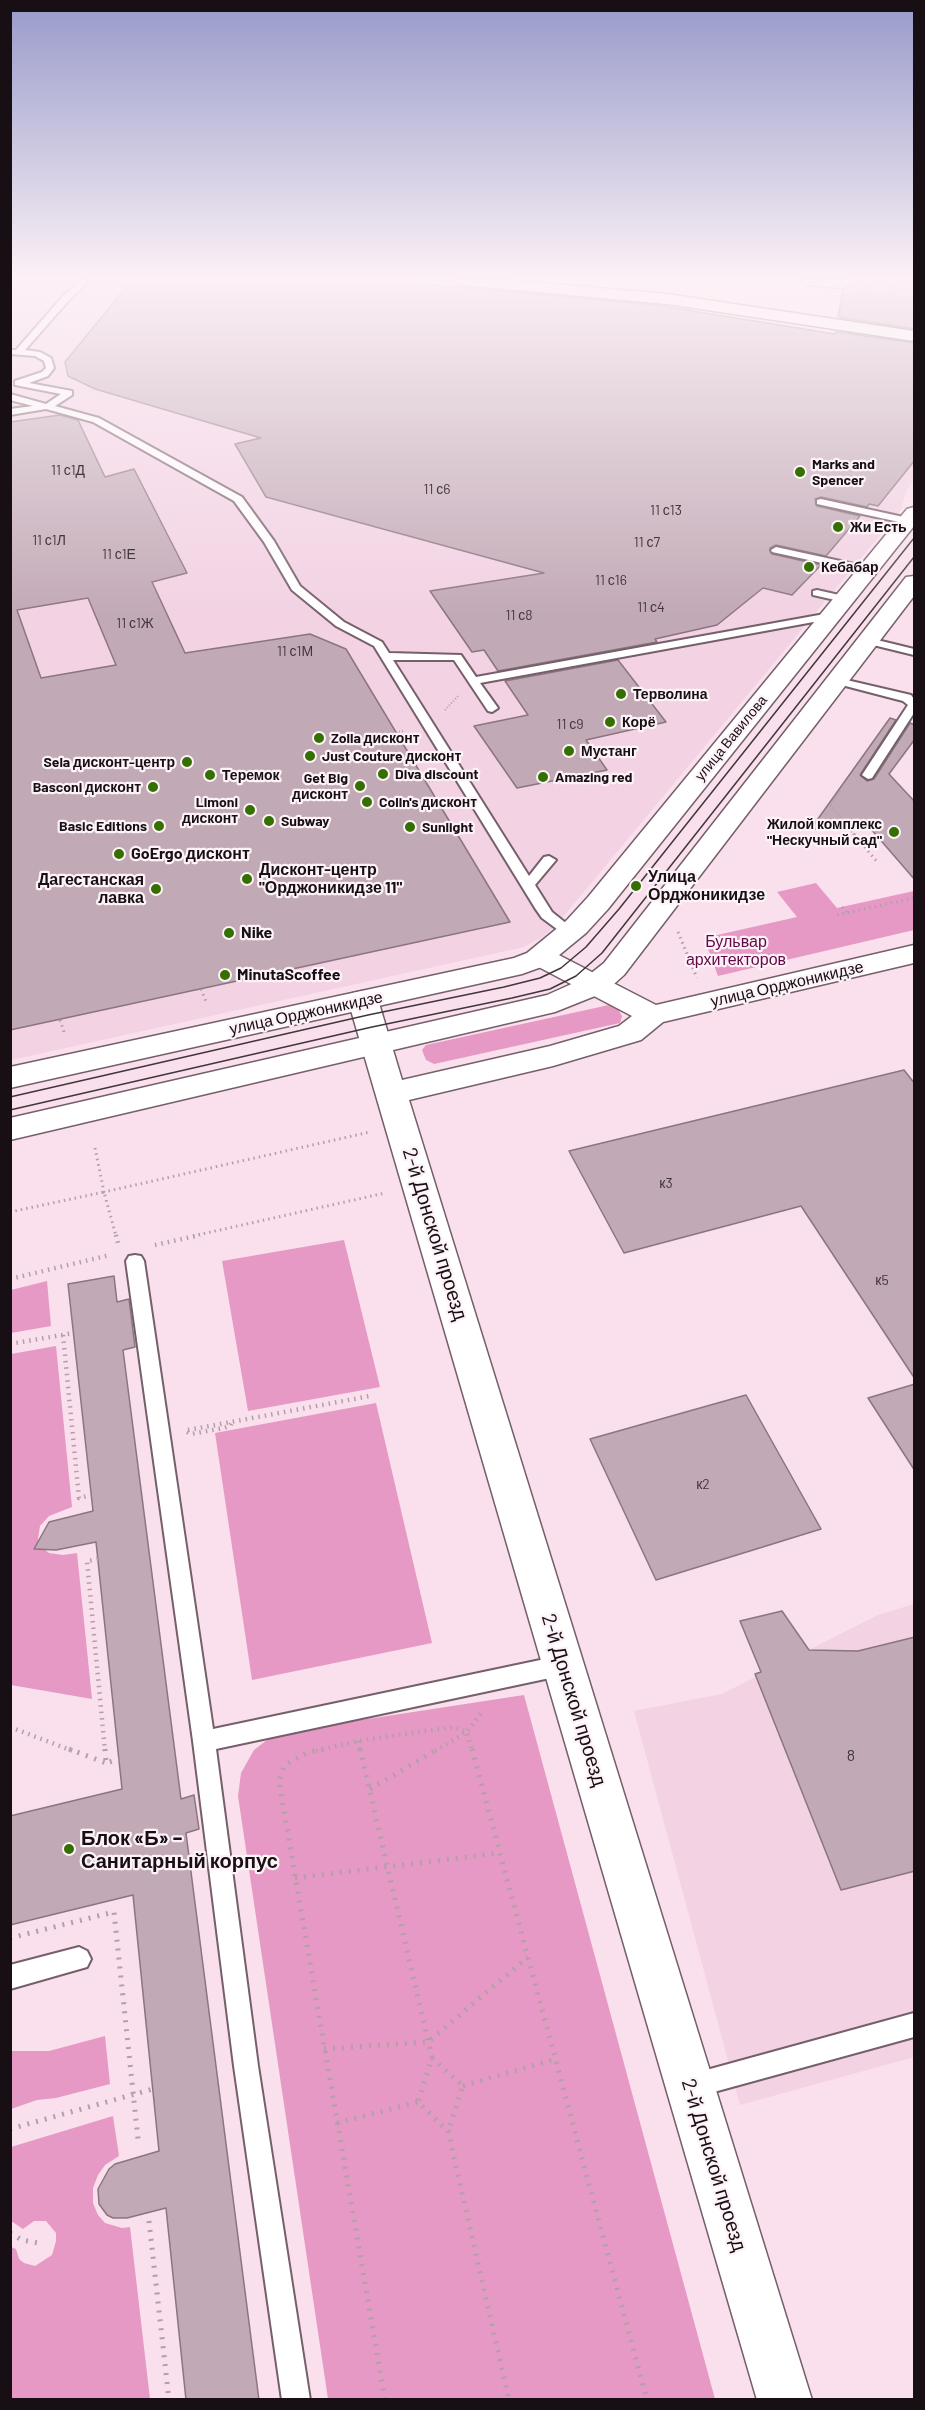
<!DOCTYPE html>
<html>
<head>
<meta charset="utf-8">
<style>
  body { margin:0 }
  #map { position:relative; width:925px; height:2410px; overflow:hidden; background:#f9e0ec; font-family:Barlow,sans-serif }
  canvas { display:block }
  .frame { position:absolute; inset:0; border:12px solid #170f13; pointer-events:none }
</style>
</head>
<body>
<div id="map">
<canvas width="925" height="2410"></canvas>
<div class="frame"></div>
</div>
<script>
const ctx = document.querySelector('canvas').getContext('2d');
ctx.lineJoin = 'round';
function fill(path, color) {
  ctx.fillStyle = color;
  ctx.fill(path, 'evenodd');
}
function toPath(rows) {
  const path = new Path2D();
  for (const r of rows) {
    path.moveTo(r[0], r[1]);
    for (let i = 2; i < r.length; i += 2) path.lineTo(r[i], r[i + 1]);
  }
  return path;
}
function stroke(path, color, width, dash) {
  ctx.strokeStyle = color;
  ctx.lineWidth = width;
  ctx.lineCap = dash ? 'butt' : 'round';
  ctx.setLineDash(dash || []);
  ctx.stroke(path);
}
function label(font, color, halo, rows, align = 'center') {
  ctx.font = font + ' Barlow,sans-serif';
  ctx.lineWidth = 4.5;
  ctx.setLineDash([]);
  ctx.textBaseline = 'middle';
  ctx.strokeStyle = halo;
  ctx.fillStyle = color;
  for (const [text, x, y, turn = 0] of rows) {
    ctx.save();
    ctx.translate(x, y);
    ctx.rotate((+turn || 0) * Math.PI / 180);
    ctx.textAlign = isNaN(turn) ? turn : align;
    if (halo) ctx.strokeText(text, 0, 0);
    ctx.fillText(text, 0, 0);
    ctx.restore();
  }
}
fill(toPath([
  [10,280,378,280,623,300,914,347,914,480,906,491,901,510,558,923,544,936,524,947,11,1060],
  [914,1604,914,2057,740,2105,634,1711,722,1694,878,1615]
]), '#f2d2e3');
fill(toPath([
  [816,883,837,908,914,891,914,930,718,976,704,938,797,917,777,892],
  [609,1005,618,1009,622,1016,620,1023,434,1064,426,1060,422,1050,426,1045],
  [344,1240,380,1387,248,1411,222,1261],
  [47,1281,51,1326,11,1333,11,1290],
  [56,1346,72,1507,49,1516,40,1526,38,1539,43,1548,49,1553,63,1555,77,1553,92,1699,11,1685,11,1354],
  [376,1403,432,1643,252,1680,215,1433],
  [524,1695,715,2399,328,2399,238,1796,241,1773,254,1750,276,1733],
  [105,2036,110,2084,56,2098,37,2100,11,2109,11,2051,49,2051],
  [113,2116,119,2156,105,2165,98,2175,93,2188,93,2203,98,2215,105,2223,122,2228,130,2227,150,2399,11,2399,11,2247,16,2249,19,2259,24,2263,35,2266,52,2255,56,2241,56,2233,46,2221,34,2221,23,2229,11,2221,11,2147]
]), '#e699c4');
const building = toPath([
  [132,280,378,280,656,305,835,334,836,332,915,343,915,460,878,506,869,504,867,507,821,497,815,499,817,506,860,516,826,556,776,545,770,548,772,554,821,565,792,595,763,588,717,625,655,639,657,642,498,671,484,650,472,652,430,591,544,573,266,497,235,444,261,438,95,389,68,376,65,362,132,280],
  [852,280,915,280,915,329,838,317,843,290,853,285,852,280],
  [60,415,78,420,105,477,134,469,187,573,152,582,185,653,310,634,346,649,510,922,10,1030,10,422,60,415],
  [88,598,116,665,41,678,17,610,88,598],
  [618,660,666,722,586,740,607,770,517,788,474,726,528,715,505,681,618,660],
  [890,718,896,720,860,775,867,781,874,779,910,723,915,725,915,739,889,774,915,802,915,880,864,821,810,830,890,718],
  [904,1070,915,1084,915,1379,801,1206,624,1253,569,1151,904,1070],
  [114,1276,117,1302,129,1299,135,1347,123,1350,181,1799,194,1795,199,1829,186,1833,259,2400,186,2400,166,2208,127,2218,113,2218,107,2215,99,2204,98,2189,109,2169,115,2164,159,2151,133,1895,10,1925,10,1816,122,1789,96,1542,56,1550,34,1549,49,1522,93,1511,68,1284,114,1276],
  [915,1384,915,1471,868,1398,915,1384],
  [746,1395,821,1529,656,1580,590,1439,746,1395],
  [782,1611,809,1650,858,1651,915,1637,915,1871,841,1890,755,1674,761,1672,740,1621,782,1611]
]);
fill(building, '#c1a9b5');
stroke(building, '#8b7580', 1.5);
stroke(toPath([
  [844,283,914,288]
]), '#d7c1cb', 18, [18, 9]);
const lane = toPath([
  [82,280,90,280,70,299,25,350,40,352,51,358,54,368,48,376,29,383,72,391,72,395,55,406,99,418,242,497,274,541,300,586,344,622,382,642,389,653,461,655,476,677,830,613,836,616,830,619,480,683,498,708,492,712,488,711,454,660,393,660,529,876,544,857,549,856,556,860,535,885,552,912,577,932,575,935,565,935,542,918,535,908,374,646,336,626,292,590,264,542,234,501,93,422,46,409,10,415,10,409,33,406,10,400,10,394,46,404,61,394,15,385,15,381,42,372,46,368,44,361,35,356,10,354,10,350,16,350,64,295,82,280],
  [821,499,908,518,913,521,908,524,817,504,817,500,821,499],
  [776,547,868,567,873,570,868,573,772,552,771,550,776,547],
  [817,590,848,597,849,599,844,602,813,595,813,591,817,590],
  [869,638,914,649,914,655,865,643,865,639,869,638],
  [838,678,911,695,914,699,914,713,872,778,868,779,862,775,908,705,903,701,834,683,832,681,838,678],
  [135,1255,141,1256,144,1261,213,1729,564,1655,571,1658,574,1665,571,1672,564,1675,216,1749,258,2066,310,2400,282,2400,234,2066,193,1741,126,1261,129,1256,135,1255],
  [79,1947,87,1951,91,1959,87,1967,10,1989,10,1965,79,1947],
  [914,2013,914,2037,692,2098,683,2095,680,2086,683,2077,692,2074,914,2013]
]);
const street = toPath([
  [914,945,914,963,663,1022,641,1040,553,1066,409,1100,812,2400,757,2400,348,1000,353,993,363,991,373,993,378,1000,402,1080,550,1046,619,1026,632,1016,531,963,527,957,531,951,541,948,551,951,656,1005,914,945]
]);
const secondary = toPath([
  [453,280,508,280,667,294,914,331,914,341,667,304,461,285,453,280],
  [914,507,914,526,608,909,586,933,547,965,522,974,10,1088,10,1067,514,958,527,953,566,921,588,897,907,509,914,507],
  [914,576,914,596,624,975,605,992,555,1012,10,1140,10,1118,547,995,585,978,604,963,906,577,914,576]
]);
const primary = toPath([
  [798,280,849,280,852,283,844,288,806,285,798,280]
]);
stroke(lane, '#755f6a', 4);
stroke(street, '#755f6a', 3);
stroke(secondary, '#755f6a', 3);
stroke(primary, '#755f6a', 3);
stroke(toPath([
  [912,434,914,431],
  [445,710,458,696],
  [396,732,405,731],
  [426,782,436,780],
  [840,791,830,805,855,836]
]), '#b39fa9', 2, [1, 2]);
stroke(toPath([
  [854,834,878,863],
  [842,907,847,913],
  [837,915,914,898],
  [678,932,697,978],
  [201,989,207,1004],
  [60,1020,65,1035],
  [95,1148,104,1192,370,1132],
  [10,1212,104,1192,116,1236],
  [193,1236,385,1193]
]), '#b39fa9', 3, [1.5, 4]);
stroke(toPath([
  [116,1235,118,1243],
  [155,1245,200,1235],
  [10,1279,110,1255],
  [63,1335,79,1498,91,1495],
  [10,1344,74,1333],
  [188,1430,370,1396],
  [187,1432,191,1434,224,1428,230,1426,232,1422],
  [98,1559,87,1561,105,1751],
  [10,1727,73,1751],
  [358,1741,360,1751],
  [316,1751,358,1741,453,1727,467,1732,472,1751],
  [435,1751,467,1732,481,1713]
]), '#b39fa9', 4.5, [1.5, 5]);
stroke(toPath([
  [69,1749,106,1763],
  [105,1749,106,1763,119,1759],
  [323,1749,306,1753,284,1766,279,1782,385,2400],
  [360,1749,432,2058,418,2102,448,2131,509,2400],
  [472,1749,647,2400],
  [370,1789,438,1749],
  [295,1878,500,1853],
  [10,1938,114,1912,138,2139],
  [324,2049,428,2042,528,1957],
  [432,2058,463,2086,448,2131],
  [463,2086,556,2059],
  [337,2123,418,2102],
  [10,2129,153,2089],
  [149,2221,169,2400],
  [10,2233,22,2240,38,2243]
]), '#b39fa9', 5, [2, 7]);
fill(lane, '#fff');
fill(street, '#fff');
fill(secondary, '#fff');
fill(primary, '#fff');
stroke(toPath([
  [10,1097,368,1015,504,987,540,978,561,968,586,947,619,909,914,538],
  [10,1110,372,1027,512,998,550,989,576,976,602,953,914,557]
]), '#41363b', 1.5);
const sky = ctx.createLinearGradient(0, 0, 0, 617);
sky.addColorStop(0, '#979aca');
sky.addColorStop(0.45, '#fcf1f6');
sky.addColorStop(1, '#fcf1f600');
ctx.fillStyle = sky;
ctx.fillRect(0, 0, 925, 617);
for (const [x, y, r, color] of [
  [800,472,6,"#346f00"],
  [838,527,6,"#346f00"],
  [809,567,6,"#346f00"],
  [621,694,6,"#346f00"],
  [610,722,6,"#346f00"],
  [319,738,6,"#346f00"],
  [569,751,6,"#346f00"],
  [310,756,6,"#346f00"],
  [187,762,6,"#346f00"],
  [383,774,6,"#346f00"],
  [210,775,6,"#346f00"],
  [543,777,6,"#346f00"],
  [360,786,6,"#346f00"],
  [153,787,6,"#346f00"],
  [367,802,6,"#346f00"],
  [250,810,6,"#346f00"],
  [269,821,6,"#346f00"],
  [159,826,6,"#346f00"],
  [410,827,6,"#346f00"],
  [894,832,6,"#346f00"],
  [119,854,6,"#346f00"],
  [247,879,6,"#346f00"],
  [636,886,6,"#346f00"],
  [156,889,6,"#346f00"],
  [229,933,6,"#346f00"],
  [225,975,6,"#346f00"],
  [69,1849,6,"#346f00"]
]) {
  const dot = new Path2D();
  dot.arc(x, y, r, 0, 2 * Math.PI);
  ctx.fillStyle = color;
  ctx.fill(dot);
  stroke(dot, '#fcf2f7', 2);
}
label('bold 14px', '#170f13', '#fcf2f7', [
  ["Marks and",812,464],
  ["Spencer",812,480],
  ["Жи Есть",850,527],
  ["Кебабар",821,567],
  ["Терволина",633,694],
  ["Корё",622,722],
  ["Zolla дисконт",331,738],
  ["Мустанг",581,751],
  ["Just Couture дисконт",322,756],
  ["Sela дисконт-центр",175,762,"right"],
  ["Diva discount",395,774],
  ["Теремок",222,775],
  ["Amazing red",555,777],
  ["Get Big",348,778,"right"],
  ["дисконт",348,794,"right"],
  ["Basconi дисконт",141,787,"right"],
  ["Limoni",238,802,"right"],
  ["дисконт",238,818,"right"],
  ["Colin's дисконт",379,802],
  ["Subway",281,821],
  ["Жилой комплекс",882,824,"right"],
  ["\"Нескучный сад\"",882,840,"right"],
  ["Basic Editions",147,826,"right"],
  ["Sunlight",422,827]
], 'left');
label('14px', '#42363c', null, [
  ["11 с1Д",68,470],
  ["11 с6",437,489],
  ["11 с13",666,510],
  ["11 с1Л",49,540],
  ["11 с7",647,542],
  ["11 с1Е",119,554],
  ["11 с16",611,580],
  ["11 с4",651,607],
  ["11 с8",519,615],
  ["11 с1Ж",135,623],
  ["11 с1М",295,651],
  ["11 с9",570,724],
  ["к3",666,1183],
  ["к5",882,1280],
  ["к2",703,1484]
]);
label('14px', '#170f13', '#fcf2f7', [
  ["улица Вавилова",731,738,-51]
]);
label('bold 16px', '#170f13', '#fcf2f7', [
  ["GoErgo дисконт",131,854],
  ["Дисконт-центр",259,870],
  ["\"Орджоникидзе 11\"",259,888],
  ["Улица",648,877],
  ["Орджоникидзе",648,895],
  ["Дагестанская",144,880,"right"],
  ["лавка",144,898,"right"],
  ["Nike",241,933],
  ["MinutaScoffee",237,975]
], 'left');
label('16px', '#650747', '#fcf2f7', [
  ["Бульвар",736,942],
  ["архитекторов",736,960]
]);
label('16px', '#170f13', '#fcf2f7', [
  ["улица Орджоникидзе",787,984,-13],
  ["улица Орджоникидзе",306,1013,-12]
]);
label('16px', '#42363c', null, [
  ["8",851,1756]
]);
label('20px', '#170f13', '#fcf2f7', [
  ["2-й Донской проезд",435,1234,73],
  ["2-й Донской проезд",574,1700,73],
  ["2-й Донской проезд",714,2165,73]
]);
label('bold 20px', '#170f13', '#fcf2f7', [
  ["Блок «Б» –",81,1838],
  ["Санитарный корпус",81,1861]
], 'left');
</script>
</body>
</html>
